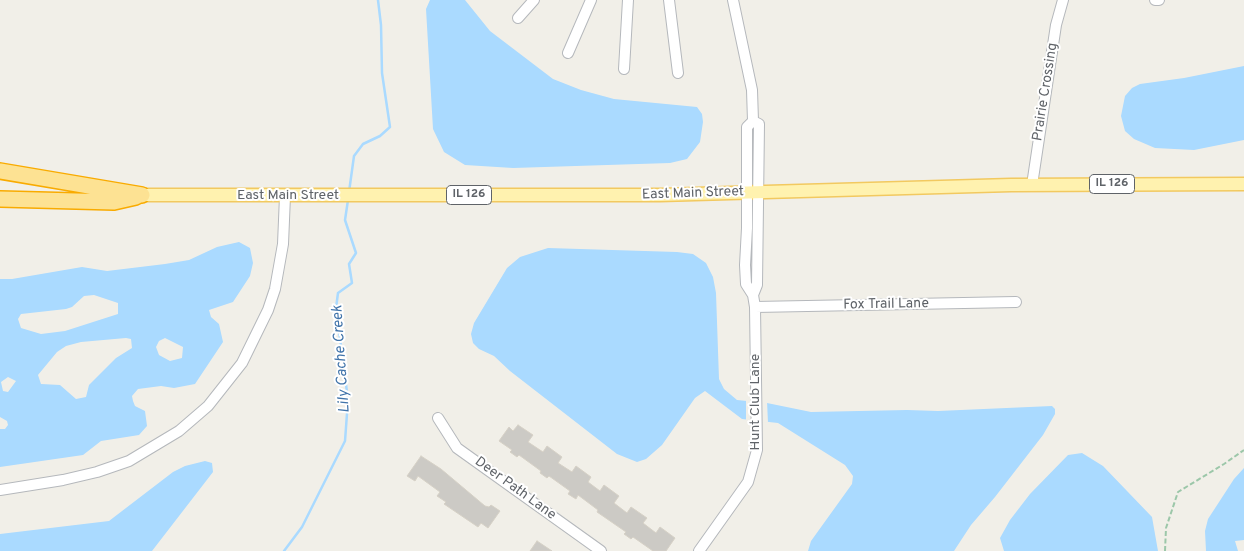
<!DOCTYPE html>
<html>
<head>
<meta charset="utf-8">
<style>
  body { margin:0 }
  canvas { display:block; background:#f1efe8 }
</style>
</head>
<body>
<canvas width="1244" height="551"></canvas>
<script>
const ctx = document.querySelector('canvas').getContext('2d');
ctx.lineJoin = 'round';
function fill(path, color) {
  ctx.fillStyle = color;
  ctx.fill(path, 'evenodd');
}
function toPath(rows) {
  const path = new Path2D();
  for (const r of rows) {
    path.moveTo(r[0], r[1]);
    for (let i = 2; i < r.length; i += 2) path.lineTo(r[i], r[i + 1]);
  }
  return path;
}
function stroke(path, color, width, dash) {
  ctx.strokeStyle = color;
  ctx.lineWidth = width;
  ctx.lineCap = dash ? 'butt' : 'round';
  ctx.setLineDash(dash || []);
  ctx.stroke(path);
}
function label(font, color, halo, rows, align = 'center') {
  ctx.font = font + ' Overpass,sans-serif';
  ctx.lineWidth = 4;
  ctx.setLineDash([]);
  ctx.textBaseline = 'middle';
  ctx.strokeStyle = halo;
  ctx.fillStyle = color;
  for (const [text, x, y, turn = 0] of rows) {
    ctx.save();
    ctx.translate(x, y);
    ctx.rotate((+turn || 0) * Math.PI / 180);
    ctx.textAlign = isNaN(turn) ? turn : align;
    if (halo) ctx.strokeText(text, 0, 0);
    ctx.fillText(text, 0, 0);
    ctx.restore();
  }
}
fill(toPath([
  [430,0,465,0,490,31,553,79,581,90,614,99,697,107,702,114,703,122,700,142,687,159,670,163,513,168,465,165,444,152,433,129,426,9],
  [1244,66,1244,140,1194,150,1155,148,1134,139,1125,131,1121,116,1125,96,1132,88,1140,84,1184,78],
  [239,242,250,248,253,263,250,276,233,302,209,310,211,317,219,324,223,342,195,384,174,388,161,386,138,389,132,396,133,401,135,406,145,411,147,426,139,435,101,441,83,455,0,467,0,429,5,429,8,425,7,421,0,417,0,279,12,279,82,267,107,271,165,264,189,260,217,247],
  [94,295,118,303,118,314,65,331,41,334,21,328,18,319,21,314,66,309,72,307,84,296],
  [126,338,131,339,132,348,116,358,89,385,86,397,76,399,60,385,41,384,38,375,57,352,66,346,81,342],
  [165,338,183,347,182,358,170,361,159,355,156,347,159,341],
  [8,377,16,381,8,392,3,391,1,382],
  [548,248,677,252,693,254,706,263,713,277,716,293,719,379,724,389,737,400,767,403,811,412,907,410,938,411,1052,406,1055,409,1055,414,1043,435,995,497,971,525,954,551,808,551,811,541,852,484,853,476,845,465,778,423,742,419,705,391,695,398,662,445,646,459,637,462,617,454,510,371,494,356,479,349,473,343,471,334,474,323,507,268,520,257],
  [1082,453,1103,466,1152,517,1158,551,1004,551,1000,538,1010,520,1030,494,1068,455],
  [205,461,212,463,213,472,152,551,0,551,0,534,109,521,173,472,185,466],
  [1244,468,1244,540,1235,541,1238,551,1206,551,1205,531,1208,519,1234,479]
]), '#aadaff');
fill(toPath([
  [746,399,767,401,768,423,746,422]
]), '#f1efe8');
stroke(toPath([
  [349,192,354,156,363,144,380,136,390,127,382,73,381,25,378,0],
  [284,551,302,527,345,441,348,400,336,308,338,293,352,283,349,264,356,253,345,220,348,200]
]), '#aadaff', 2.5);
const building = toPath([
  [518,425,533,435,528,442,543,452,547,446,562,457,558,463,572,472,576,466,591,477,588,482,600,491,604,485,619,496,614,503,627,513,631,507,647,518,643,523,656,533,660,527,675,538,666,551,653,551,633,537,631,539,624,534,626,532,597,512,598,510,578,495,576,499,568,494,570,491,549,476,547,478,540,473,541,471,519,455,517,457,510,452,512,450,499,441,509,427,513,431,518,425],
  [421,456,441,469,485,506,489,507,491,505,500,511,488,528,481,523,478,527,444,504,446,502,437,496,440,492,418,476,415,481,407,476,421,456],
  [537,541,552,551,530,551,537,541]
]);
fill(building, '#cccac5');
stroke(building, '#d6d1c6', 1);
const minor = toPath([
  [669,0,678,73],
  [1155,0,1159,0],
  [518,18,534,0],
  [568,53,591,0],
  [624,69,628,0],
  [753,121,759,124,757,285,753,295],
  [1032,185,1056,25,1063,0],
  [755,307,1016,302],
  [438,418,457,448,601,551],
  [0,490,63,480,97,472,129,461,179,431,208,406,242,363,268,310,275,289,283,244,285,196],
  [699,551,748,482,757,450,755,307,753,295,746,284,745,265,747,228,747,127,753,121,752,90,733,0]
]);
const major = toPath([
  [142,195,660,195,1011,185,1244,184]
]);
const highway = toPath([
  [0,171,142,195],
  [0,199,114,202,136,197]
]);
stroke(minor, '#b5b8bc', 12);
stroke(major, '#f2c960', 15);
stroke(highway, '#f9ab00', 18);
stroke(toPath([
  [1165,551,1166,528,1178,492,1224,464,1244,450]
]), '#9cc7a9', 2, [5, 2.5]);
stroke(minor, '#fff', 10);
stroke(major, '#fff2af', 12);
stroke(highway, '#fde293', 15);
for (const [x, y, w] of [
  [1112,184,45],
  [469,195,45]
]) {
  const box = new Path2D();
  box.roundRect(x - w / 2, y - 9.5, w, 19, 4);
  ctx.fillStyle = '#fff';
  ctx.fill(box);
  stroke(box, '#5f6368', 1);
}
label('bold 12px', '#5f6368', null, [
  ["IL 126",1112,184],
  ["IL 126",469,195]
]);
label('14px', '#5f6368', '#fff', [
  ["Prairie Crossing",1046,92,-81],
  ["East Main Street",693,194,-2],
  ["East Main Street",288,196],
  ["Fox Trail Lane",886,305,-1],
  ["Hunt Club Lane",756,402,-90],
  ["Deer Path Lane",515,489,36]
]);
label('italic 15px', '#4174aa', '#fff', [
  ["Lily Cache Creek",342,359,-94]
]);
</script>
</body>
</html>
